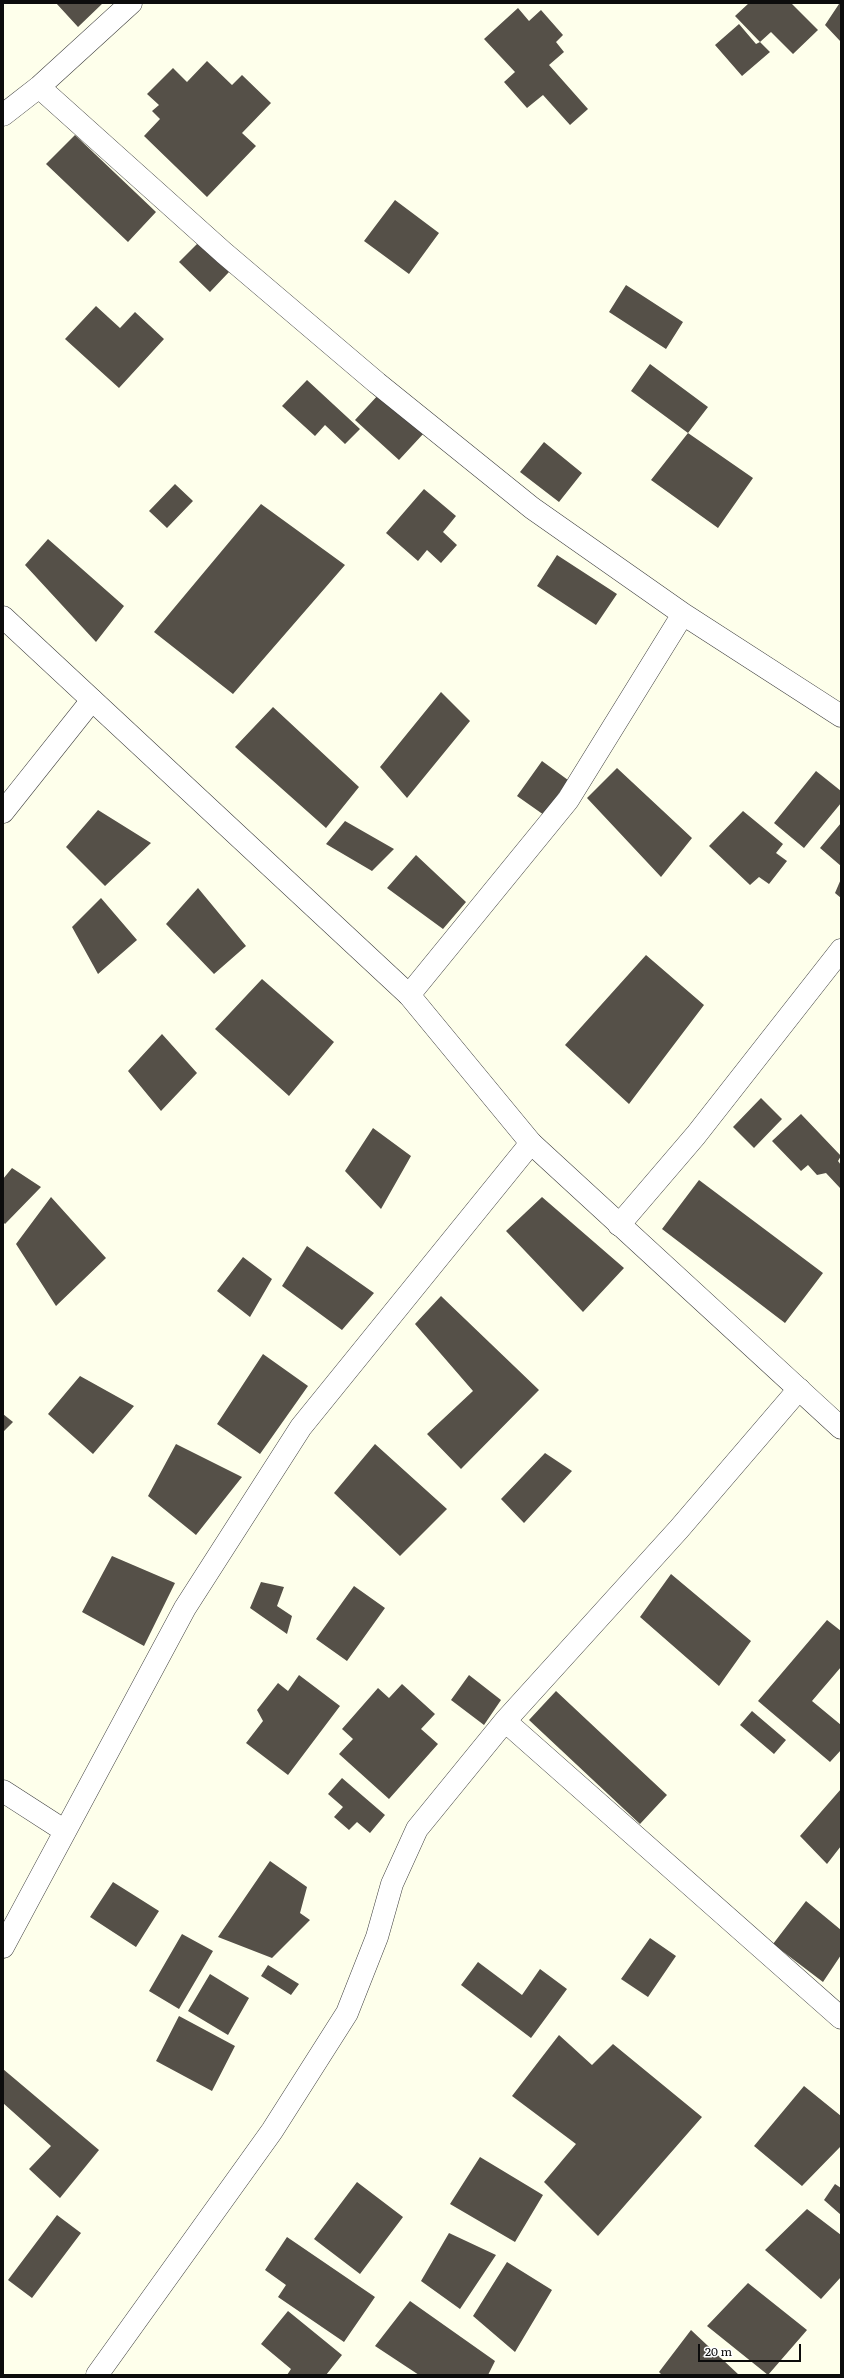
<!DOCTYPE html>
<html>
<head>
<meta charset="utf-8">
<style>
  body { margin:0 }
  #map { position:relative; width:844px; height:2378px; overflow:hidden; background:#feffeb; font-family:Literata,serif }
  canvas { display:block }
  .frame { position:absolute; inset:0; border:4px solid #0c0c0c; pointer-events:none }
  .scale { position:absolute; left:698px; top:2344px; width:103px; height:18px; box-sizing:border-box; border:2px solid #0c0c0c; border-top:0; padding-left:5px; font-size:12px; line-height:14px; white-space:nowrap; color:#0c0c0c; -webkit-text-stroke:3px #fff; paint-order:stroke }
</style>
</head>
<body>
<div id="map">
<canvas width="844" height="2378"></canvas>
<div class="frame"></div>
<div class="scale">20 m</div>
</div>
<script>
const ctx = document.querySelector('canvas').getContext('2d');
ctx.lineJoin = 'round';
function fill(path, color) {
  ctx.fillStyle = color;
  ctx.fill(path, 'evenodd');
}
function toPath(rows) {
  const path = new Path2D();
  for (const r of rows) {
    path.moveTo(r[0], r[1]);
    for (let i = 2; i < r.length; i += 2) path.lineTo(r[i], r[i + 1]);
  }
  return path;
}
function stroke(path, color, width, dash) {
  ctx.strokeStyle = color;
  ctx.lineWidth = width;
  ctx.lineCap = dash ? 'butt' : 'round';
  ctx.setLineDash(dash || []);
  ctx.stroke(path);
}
fill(toPath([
  [56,3,103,3,78,27],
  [749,3,791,3,818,30,793,54,771,32,760,42,735,16],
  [838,3,841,3,841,42,825,25,839,4],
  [518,8,529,21,541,10,563,35,556,42,564,52,549,65,588,109,570,125,543,95,527,108,504,82,515,72,484,39],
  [739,24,756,44,760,42,770,52,742,76,715,45],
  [207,61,232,85,242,75,271,103,242,133,256,146,207,197,144,136,160,119,152,111,159,105,147,94,173,68,187,82],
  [75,135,156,212,128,242,46,164],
  [395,200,439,233,409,274,364,241],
  [198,243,229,272,210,292,179,262],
  [626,285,683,322,666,349,609,312],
  [96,306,120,328,135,312,164,339,119,388,65,339],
  [650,364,708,407,688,433,631,391],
  [307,380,360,429,345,444,325,425,315,436,282,406],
  [380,393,424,433,399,460,355,420],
  [688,433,753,478,718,528,651,480],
  [544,442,582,473,559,502,520,472],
  [175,484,193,501,167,528,149,511],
  [424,489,456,516,443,532,457,545,441,563,427,550,418,561,386,533],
  [261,504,345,565,233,694,154,632],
  [48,539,124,606,96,642,25,565],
  [557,555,617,594,596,625,537,586],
  [441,692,470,721,407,798,380,767],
  [273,707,359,787,326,828,235,747],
  [542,761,568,780,544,815,517,796],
  [617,768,692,838,661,877,587,798],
  [816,771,841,791,841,803,804,848,774,823],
  [98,810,151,843,105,886,66,847],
  [743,811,783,844,776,853,787,861,769,884,759,877,750,885,709,846],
  [345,821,394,849,372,871,326,844],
  [841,823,841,866,820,848],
  [416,855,466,902,443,929,387,888],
  [841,879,841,898,835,893],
  [198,888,246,946,214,974,166,924],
  [101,898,137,940,98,974,72,927],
  [646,955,704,1005,629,1104,565,1045],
  [262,979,334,1042,289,1096,215,1029],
  [162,1034,197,1073,161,1111,128,1071],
  [761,1098,782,1119,754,1148,733,1127],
  [801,1114,841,1156,838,1161,841,1165,840,1188,826,1173,817,1175,808,1165,801,1171,772,1141],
  [373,1128,411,1156,381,1209,345,1171],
  [12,1168,41,1187,5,1224,3,1222,3,1179],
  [699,1180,823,1273,785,1323,662,1229],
  [51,1197,106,1258,56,1306,16,1244],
  [542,1197,624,1268,583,1312,506,1231],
  [307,1246,374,1293,342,1330,282,1286],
  [243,1257,272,1279,250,1317,217,1291],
  [441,1296,539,1390,461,1469,427,1434,473,1391,415,1324],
  [263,1354,308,1386,260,1454,217,1424],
  [80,1376,134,1406,93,1454,48,1414],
  [3,1414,13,1422,3,1432],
  [176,1444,242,1477,196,1535,148,1496],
  [375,1444,447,1509,400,1556,334,1493],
  [545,1453,572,1471,524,1523,501,1499],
  [112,1556,175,1583,144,1646,82,1612],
  [671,1574,751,1641,719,1686,640,1617],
  [261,1582,284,1587,277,1606,292,1616,287,1634,250,1608],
  [354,1586,385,1608,347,1661,316,1639],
  [827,1620,841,1631,841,1667,812,1701,841,1725,841,1750,830,1762,758,1701],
  [299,1675,340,1706,288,1775,246,1743,263,1721,257,1710,278,1683,288,1691],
  [469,1675,501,1700,484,1725,451,1700],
  [402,1684,435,1714,421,1729,438,1744,389,1799,339,1754,353,1739,342,1729,378,1688,389,1698],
  [556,1691,667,1795,640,1824,529,1720],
  [752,1711,786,1740,774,1754,740,1725],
  [342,1778,385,1815,370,1833,357,1822,349,1830,334,1817,343,1807,328,1794],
  [841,1789,841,1846,827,1864,800,1836],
  [270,1861,307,1887,300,1913,310,1920,272,1958,218,1937],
  [113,1882,159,1911,136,1947,90,1917],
  [806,1901,841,1930,841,1955,823,1982,773,1944],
  [182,1934,213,1951,179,2009,149,1991],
  [650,1938,676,1956,648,1997,621,1979],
  [478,1962,522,1995,540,1969,567,1989,531,2038,461,1985],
  [268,1965,299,1984,291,1995,261,1976],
  [210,1974,249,1998,228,2035,188,2011],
  [179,2016,235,2046,212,2091,156,2061],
  [559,2035,592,2065,613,2044,702,2117,598,2236,544,2182,576,2144,512,2096],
  [3,2069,99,2150,60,2198,29,2169,51,2146,3,2103],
  [804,2086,841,2116,841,2146,802,2186,754,2146],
  [480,2157,543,2195,515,2242,450,2204],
  [357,2182,403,2217,360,2274,314,2239],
  [835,2184,841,2188,841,2215,824,2200],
  [807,2209,841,2235,841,2277,821,2299,765,2250],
  [57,2215,81,2233,32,2298,8,2280],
  [449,2233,496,2255,460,2309,421,2281],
  [287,2237,375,2297,344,2342,278,2297,286,2285,265,2270],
  [507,2262,552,2290,515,2352,473,2316],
  [748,2283,807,2330,768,2375,707,2326],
  [410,2301,495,2361,488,2375,419,2375,375,2346],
  [288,2311,342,2355,326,2375,287,2375,291,2369,261,2344],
  [691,2330,739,2375,662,2375,659,2372]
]), '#555048');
const minor = toPath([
  [39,87,224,253,377,383,532,508,683,614,841,716],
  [3,115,39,87,131,3],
  [3,812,92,700],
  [409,995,568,800,683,614],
  [619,1225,696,1135,841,950],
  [505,1721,841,2018],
  [3,1791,65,1831],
  [3,1947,185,1608,301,1427,531,1143],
  [97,2375,272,2131,347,2013,377,1937,392,1884,417,1829,505,1721,679,1529,799,1389]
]);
const tertiary = toPath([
  [3,617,409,995,531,1143,841,1428]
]);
stroke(minor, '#3f3f3f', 23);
stroke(tertiary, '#3f3f3f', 23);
stroke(minor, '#fff', 22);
stroke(tertiary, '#fff', 22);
</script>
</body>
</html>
